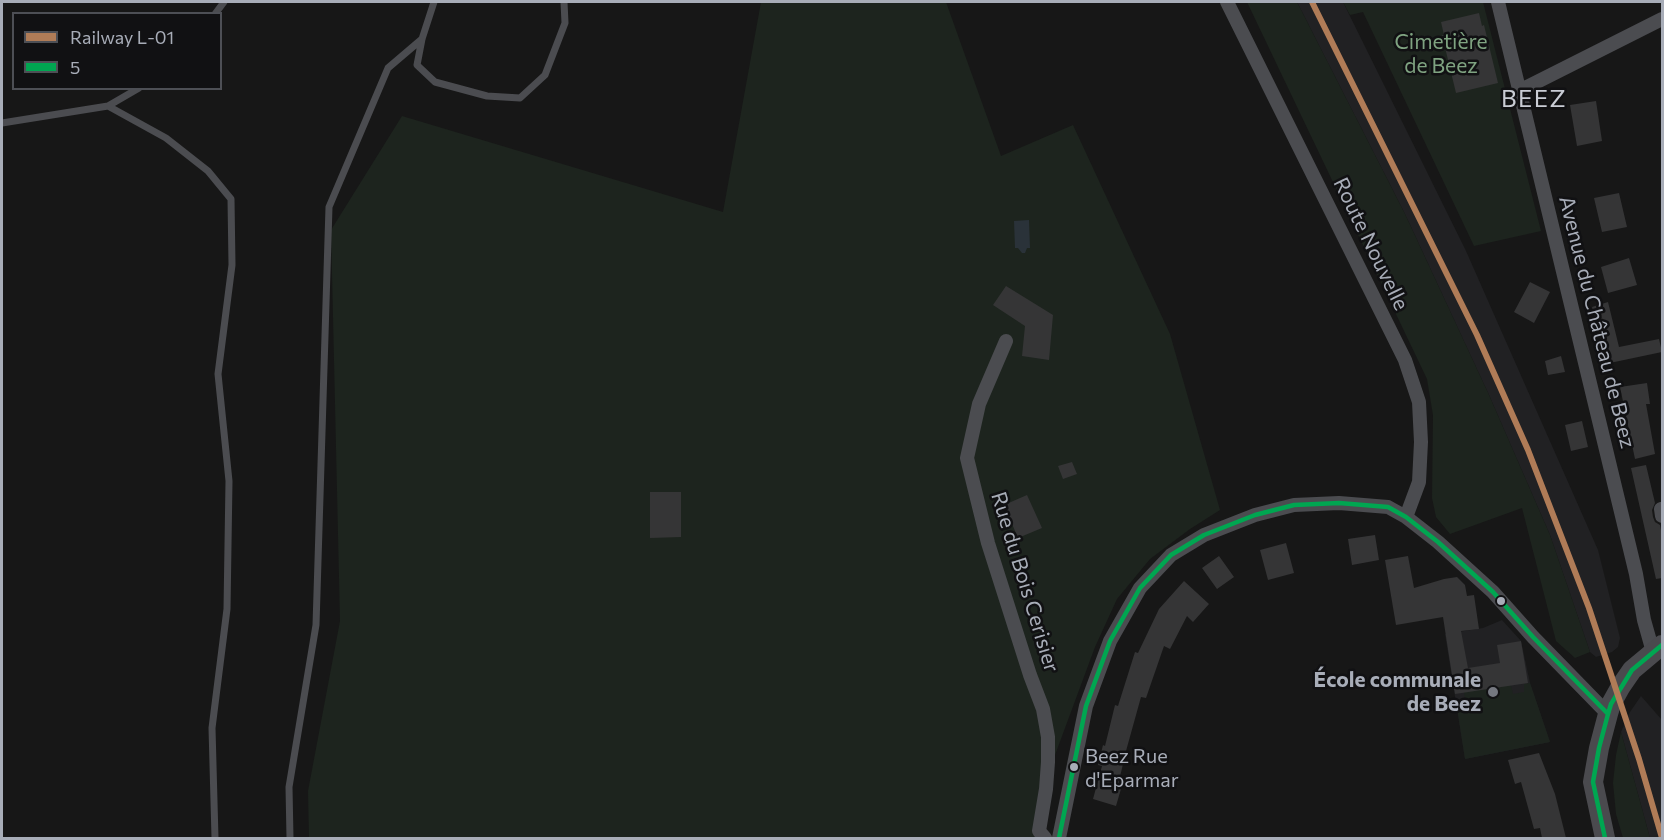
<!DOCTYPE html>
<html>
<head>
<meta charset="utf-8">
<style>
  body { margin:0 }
  #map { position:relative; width:1664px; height:840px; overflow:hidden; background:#171717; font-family:Commissioner,sans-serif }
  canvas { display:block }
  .frame { position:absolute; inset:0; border:3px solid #a8adb8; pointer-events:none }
  .legend { position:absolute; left:12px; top:12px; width:210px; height:78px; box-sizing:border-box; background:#111113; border:2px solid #4d4f55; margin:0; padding:8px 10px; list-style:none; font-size:18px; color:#a8adb8 }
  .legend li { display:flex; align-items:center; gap:12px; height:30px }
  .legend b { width:30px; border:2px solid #4d4f55 }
</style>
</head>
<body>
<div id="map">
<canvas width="1664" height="840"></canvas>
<div class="frame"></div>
<ul class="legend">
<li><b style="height:8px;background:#b07c57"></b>Railway L-01</li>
<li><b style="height:8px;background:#00a651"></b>5</li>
</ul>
</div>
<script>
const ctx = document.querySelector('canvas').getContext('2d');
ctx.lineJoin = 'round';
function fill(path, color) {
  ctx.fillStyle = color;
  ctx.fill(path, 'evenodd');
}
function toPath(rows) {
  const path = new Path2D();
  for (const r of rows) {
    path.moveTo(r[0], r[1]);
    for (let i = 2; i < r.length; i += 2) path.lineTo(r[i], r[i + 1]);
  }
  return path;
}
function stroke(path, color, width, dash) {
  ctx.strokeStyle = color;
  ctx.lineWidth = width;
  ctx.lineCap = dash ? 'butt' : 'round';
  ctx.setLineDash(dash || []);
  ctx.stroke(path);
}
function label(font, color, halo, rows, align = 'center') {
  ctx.font = font + ' Commissioner,sans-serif';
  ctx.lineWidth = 5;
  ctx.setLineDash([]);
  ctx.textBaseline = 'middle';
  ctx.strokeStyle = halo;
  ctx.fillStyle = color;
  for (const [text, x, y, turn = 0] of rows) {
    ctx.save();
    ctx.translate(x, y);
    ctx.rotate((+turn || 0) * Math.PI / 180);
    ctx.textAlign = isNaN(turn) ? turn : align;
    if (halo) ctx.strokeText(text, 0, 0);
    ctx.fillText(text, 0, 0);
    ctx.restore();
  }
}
fill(toPath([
  [1297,2,1343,2,1466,251,1598,550,1620,638,1618,647,1612,652,1596,657,1590,652,1550,535,1489,395,1405,214],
  [1502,620,1521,641,1530,683,1550,742,1465,759,1445,634,1483,628],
  [1641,696,1662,720,1662,838,1650,838,1621,732,1630,712]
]), '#212123');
fill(toPath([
  [761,2,946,2,1001,156,1073,125,1170,334,1220,510,1190,529,1150,559,1117,599,1095,647,1038,801,1035,838,309,838,308,791,340,621,331,230,402,116,723,212],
  [1247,2,1297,2,1405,214,1489,395,1550,535,1590,652,1575,658,1556,641,1522,508,1450,534,1436,517,1432,498,1433,415,1427,379],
  [1343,2,1483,2,1541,231,1474,246,1363,12,1350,15],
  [1530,683,1550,742,1465,759,1456,701,1465,699,1464,692,1503,686,1511,686,1513,694,1524,692,1524,684],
  [1621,732,1650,838,1623,838,1616,814,1613,783,1616,755]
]), '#1d241e');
fill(toPath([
  [1029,220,1030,248,1027,248,1025,253,1022,253,1018,248,1015,248,1014,221]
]), '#2a3239');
fill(toPath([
  [1479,13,1482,26,1484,25,1498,83,1456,93,1442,35,1444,35,1441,22],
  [1596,101,1602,141,1577,146,1570,105],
  [1619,193,1627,227,1602,232,1594,198],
  [1629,258,1637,285,1608,293,1601,267],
  [1530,282,1550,292,1534,323,1514,312],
  [1006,286,1053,315,1049,360,1022,356,1025,326,993,305],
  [1608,302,1619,347,1659,339,1662,352,1605,364,1603,350,1592,307],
  [1561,356,1565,372,1548,375,1545,361],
  [1647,383,1650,404,1646,404,1655,454,1635,459,1620,387],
  [1582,421,1588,447,1571,451,1565,425],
  [1072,462,1077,474,1063,479,1058,466],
  [1646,465,1655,503,1652,510,1653,517,1655,522,1660,525,1662,536,1662,578,1656,579,1631,468],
  [650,492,681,492,681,537,650,538],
  [1027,495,1042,528,1018,538,1004,505],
  [1375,535,1379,560,1352,565,1348,539],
  [1286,543,1294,573,1268,580,1260,550],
  [1219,556,1234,577,1217,589,1202,568],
  [1408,556,1414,588,1444,579,1457,577,1465,585,1467,596,1474,595,1479,629,1461,631,1468,668,1500,663,1497,645,1521,641,1528,683,1455,694,1443,617,1396,625,1385,560],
  [1184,581,1209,604,1193,622,1187,616,1170,649,1164,646,1146,698,1141,697,1126,751,1119,781,1123,782,1116,806,1093,799,1102,766,1098,765,1103,745,1105,746,1115,705,1118,706,1135,652,1138,653,1159,609],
  [1539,753,1555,794,1566,838,1542,838,1540,828,1534,829,1521,782,1515,784,1508,760]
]), '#353536');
stroke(toPath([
  [434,2,422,39,417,65,435,82,487,96,520,98,545,75,565,23,564,2],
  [215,14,224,2],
  [108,106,139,88],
  [2,123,108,106,166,138,208,171,231,199,232,265,218,374,229,481,227,609,212,728,215,838],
  [290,838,289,787,316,625,329,207,388,68,422,39]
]), '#4b4c50', 7);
stroke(toPath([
  [1227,2,1405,360,1419,402,1421,442,1419,482,1406,517],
  [1498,2,1636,574,1644,620,1653,652],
  [1519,91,1662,19],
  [1006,341,979,404,967,458,988,543,1030,675,1043,709,1048,737,1048,762,1046,789,1039,831,1045,838],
  [1661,509,1662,516],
  [1059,838,1086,706,1110,641,1140,588,1171,555,1204,535,1255,515,1294,505,1339,503,1388,507,1406,517,1438,542,1493,592,1533,637,1608,714]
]), '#4b4c50', 14);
stroke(toPath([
  [1605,838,1593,782,1599,748,1608,714,1611,704,1621,686,1632,670,1662,645]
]), '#4a4a4e', 20);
stroke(toPath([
  [1059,838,1086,706,1110,641,1140,588,1171,555,1204,535,1255,515,1294,505,1339,503,1388,507,1406,517,1438,542,1493,592,1533,637,1608,714],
  [1605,838,1593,782,1599,748,1608,714,1611,704,1632,670,1662,645]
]), '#00a651', 4.5);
stroke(toPath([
  [1312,2,1477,335,1528,450,1589,608,1639,759,1662,838]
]), '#b07c57', 6);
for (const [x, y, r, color] of [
  [1501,601,5,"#a8adb8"],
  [1493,692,6,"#757880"],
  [1074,767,5,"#a8adb8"]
]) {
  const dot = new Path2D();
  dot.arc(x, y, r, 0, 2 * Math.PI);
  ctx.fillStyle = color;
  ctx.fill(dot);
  stroke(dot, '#111113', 2);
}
label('20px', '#a8adb8', '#111113', [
  ["Beez Rue",1085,756],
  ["d'Eparmar",1085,780]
], 'left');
label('21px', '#7fa381', '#111113', [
  ["Cimetière",1441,42],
  ["de Beez",1441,66]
]);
label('21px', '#a8adb8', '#111113', [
  ["Route Nouvelle",1371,244,64],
  ["Avenue du Château de Beez",1597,322,76],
  ["Rue du Bois Cerisier",1025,582,73]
]);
label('bold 21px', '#a8adb8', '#111113', [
  ["École communale",1481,680],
  ["de Beez",1481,704]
], 'right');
ctx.letterSpacing = '1.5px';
label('24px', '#c9ccd4', '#111113', [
  ["BEEZ",1534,99]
]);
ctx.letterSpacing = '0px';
</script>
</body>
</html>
